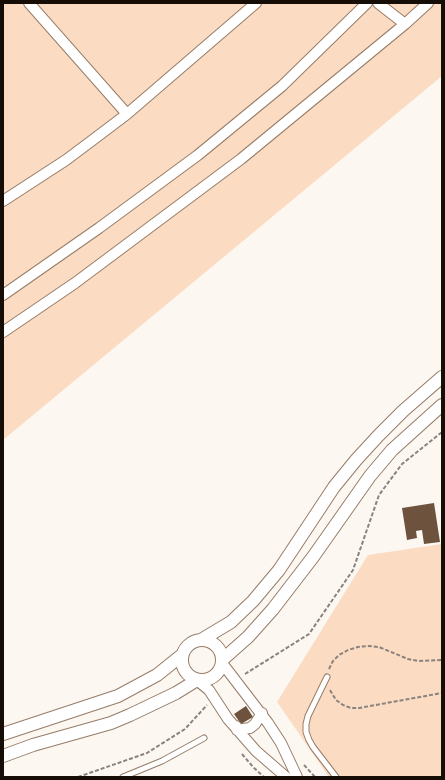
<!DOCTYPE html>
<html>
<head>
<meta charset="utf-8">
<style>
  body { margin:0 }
  #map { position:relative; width:445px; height:780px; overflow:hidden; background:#fdf7f2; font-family:Roboto,sans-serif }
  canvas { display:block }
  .frame { position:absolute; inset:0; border:4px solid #160d06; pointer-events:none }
</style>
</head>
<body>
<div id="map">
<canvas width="445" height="780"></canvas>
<div class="frame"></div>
</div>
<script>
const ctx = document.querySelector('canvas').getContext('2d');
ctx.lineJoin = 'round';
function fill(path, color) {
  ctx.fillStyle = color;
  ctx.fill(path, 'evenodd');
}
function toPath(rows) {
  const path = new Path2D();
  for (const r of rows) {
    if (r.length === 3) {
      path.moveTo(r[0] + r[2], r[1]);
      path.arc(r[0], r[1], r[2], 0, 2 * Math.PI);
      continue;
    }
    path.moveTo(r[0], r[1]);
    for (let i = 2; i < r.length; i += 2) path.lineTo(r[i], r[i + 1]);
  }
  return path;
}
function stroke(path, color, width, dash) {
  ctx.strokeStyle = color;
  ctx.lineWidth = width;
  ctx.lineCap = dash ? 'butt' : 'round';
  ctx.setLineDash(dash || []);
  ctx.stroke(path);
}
fill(toPath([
  [3,3,442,3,442,76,3,440],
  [442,544,442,777,329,777,277,702,368,555]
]), '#fbdcc3');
fill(toPath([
  [434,503,440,542,424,544,422,530,416,531,417,538,407,540,402,508],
  [246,706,253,717,241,724,234,714]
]), '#6d533d');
const service = toPath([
  [327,677,308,716,306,724,306,732,309,740,313,747,336,777],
  [123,777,162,761,204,738]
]);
const minor = toPath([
  [29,3,127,114],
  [378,3,405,24],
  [3,201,66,160,98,136,127,114,256,3],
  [3,295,99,228,198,155,282,86,367,3],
  [3,332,75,283,241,159,405,24,428,3],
  [222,663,268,723,281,743,297,777],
  [198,681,209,690,228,719,256,751,286,777],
  [236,726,237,730,250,728,255,724,262,713]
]);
const tertiary = toPath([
  [202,660,20],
  [201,640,231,622,253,601,279,570,334,487,356,460,379,435,403,411,442,377],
  [222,660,248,637,273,609,313,557,370,476,392,450,442,405],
  [3,734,118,696,157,675,182,655],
  [3,756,33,745,111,723,130,715,176,693,197,680]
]);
stroke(service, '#967c67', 7);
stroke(minor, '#967c67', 12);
stroke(tertiary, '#967c67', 14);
stroke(toPath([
  [329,669,333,661,339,655,348,650,358,647,368,646,379,647,408,659,418,661,442,660],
  [245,674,309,634,353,570,379,495,402,464,442,432],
  [330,690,336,700,343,705,351,708,359,708,442,693],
  [242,754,253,767,264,777],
  [304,765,315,777],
  [78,777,147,753,185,729,207,705]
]), '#8a827c', 2, [4, 2]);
stroke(service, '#fff', 5);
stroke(minor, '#fff', 10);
stroke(tertiary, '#fff', 12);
</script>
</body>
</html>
